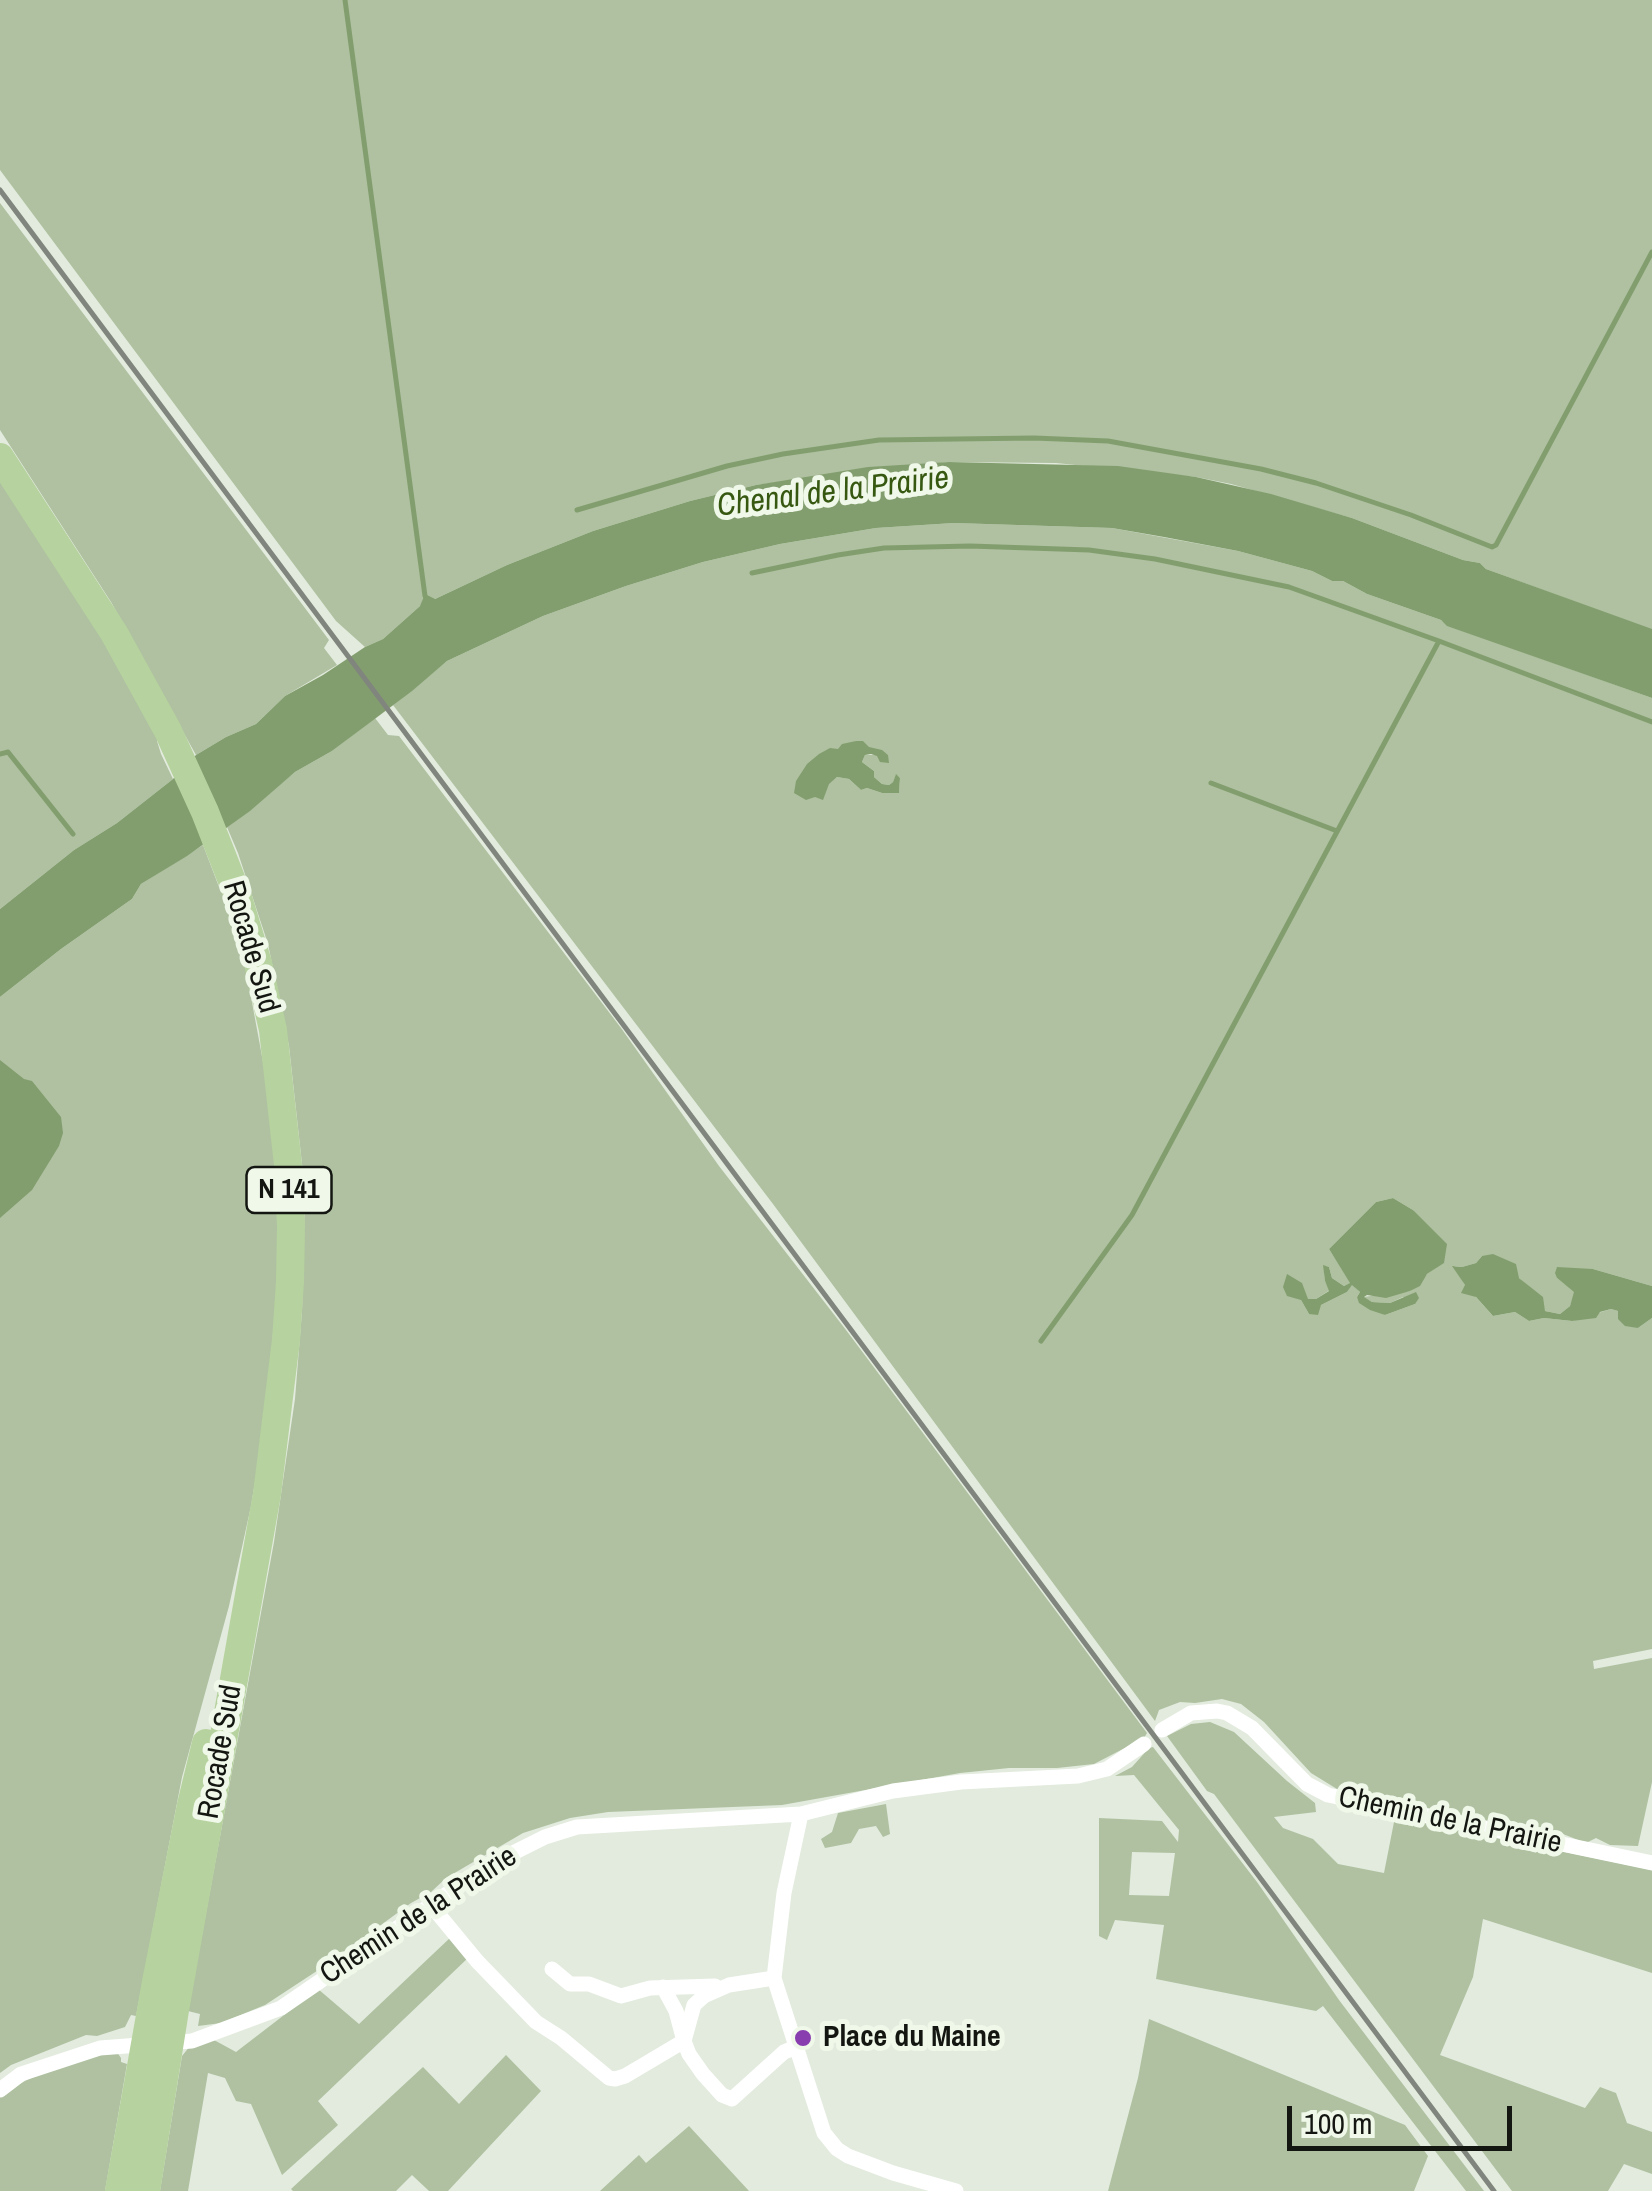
<!DOCTYPE html>
<html>
<head>
<meta charset="utf-8">
<style>
  body { margin:0 }
  #map { position:relative; width:1652px; height:2191px; overflow:hidden; background:#e2ebdd; font-family:"Archivo Narrow",sans-serif }
  canvas { display:block }
  .scale { position:absolute; left:1287px; top:2106px; width:225px; height:45px; box-sizing:border-box; border:5px solid #131611; border-top:0; padding-left:12px; font-size:30px; line-height:35px; white-space:nowrap; color:#131611; -webkit-text-stroke:8px #f0f8ea; paint-order:stroke }
</style>
</head>
<body>
<div id="map">
<canvas width="1652" height="2191"></canvas>
<div class="scale">100 m</div>
</div>
<script>
const ctx = document.querySelector('canvas').getContext('2d');
ctx.lineJoin = 'round';
function fill(path, color) {
  ctx.fillStyle = color;
  ctx.fill(path, 'evenodd');
}
function toPath(rows) {
  const path = new Path2D();
  for (const r of rows) {
    path.moveTo(r[0], r[1]);
    for (let i = 2; i < r.length; i += 2) path.lineTo(r[i], r[i + 1]);
  }
  return path;
}
function stroke(path, color, width, dash) {
  ctx.strokeStyle = color;
  ctx.lineWidth = width;
  ctx.lineCap = dash ? 'butt' : 'round';
  ctx.setLineDash(dash || []);
  ctx.stroke(path);
}
function label(font, color, halo, rows, align = 'center') {
  ctx.font = font + ' "Archivo Narrow",sans-serif';
  ctx.lineWidth = 10;
  ctx.setLineDash([]);
  ctx.textBaseline = 'middle';
  ctx.strokeStyle = halo;
  ctx.fillStyle = color;
  for (const [text, x, y, turn = 0] of rows) {
    ctx.save();
    ctx.translate(x, y);
    ctx.rotate((+turn || 0) * Math.PI / 180);
    ctx.textAlign = isNaN(turn) ? turn : align;
    if (halo) ctx.strokeText(text, 0, 0);
    ctx.fillText(text, 0, 0);
    ctx.restore();
  }
}
fill(toPath([
  [0,0,1652,0,1652,630,1486,569,1480,563,1463,560,1352,518,1231,484,1196,477,1056,463,949,462,756,485,690,501,593,531,507,565,420,606,383,639,365,647,336,621,0,170],
  [0,203,329,640,324,648,337,665,285,696,256,724,226,737,196,755,111,602,0,430],
  [0,477,92,620,157,735,157,741,161,754,173,779,117,823,74,850,0,909],
  [954,523,1112,528,1238,551,1312,571,1332,581,1343,581,1367,594,1441,620,1447,625,1652,698,1652,1286,1593,1269,1557,1278,1575,1292,1570,1306,1560,1314,1545,1311,1528,1286,1519,1278,1482,1256,1476,1263,1462,1267,1454,1266,1465,1285,1493,1316,1515,1312,1529,1321,1544,1318,1572,1321,1611,1309,1618,1311,1638,1328,1652,1318,1652,1649,1593,1661,1594,1669,1652,1658,1652,1782,1638,1846,1610,1845,1596,1838,1586,1843,1563,1834,1532,1831,1337,1789,1311,1773,1264,1722,1241,1704,1222,1699,1195,1703,1180,1702,1159,1710,1155,1721,773,1204,393,705,447,661,543,616,626,586,703,562,780,544,876,528],
  [838,749,888,755,865,755,862,762,874,771,874,777,882,784,889,785,893,782,896,775,900,778,899,792,882,793,867,788,861,790,849,779,837,777,829,783],
  [1393,1198,1413,1210,1444,1262,1427,1274,1410,1291,1363,1297,1372,1302,1390,1303,1403,1297,1415,1304,1385,1315,1357,1297,1360,1292,1352,1284,1347,1292,1321,1305,1309,1314,1301,1300,1316,1299,1330,1290,1325,1281,1324,1266,1329,1267,1332,1278,1344,1286,1351,1283,1329,1249,1376,1202],
  [375,718,388,735,399,736,621,1028,719,1166,846,1330,1147,1733,1144,1738,1094,1764,1057,1768,1009,1768,960,1773,782,1805,608,1812,570,1818,523,1833,446,1878,431,1892,411,1903,329,1963,265,2005,221,2023,198,2026,200,2014,188,2011,274,1542,295,1399,302,1311,305,1191,289,1046,268,944,238,853,227,827,295,772,332,751],
  [203,845,219,887,223,887,243,954,269,1094,276,1168,279,1244,275,1311,265,1422,251,1506,229,1606,182,1777,136,2016,131,2015,125,2027,97,2036,86,2035,11,2065,0,2073,0,997,61,949,132,899,141,884],
  [1210,1722,1234,1732,1287,1781,1315,1803,1316,1812,1274,1817,1283,1828,1313,1839,1338,1864,1384,1873,1395,1817,1652,1870,1652,1973,1483,1919,1473,1977,1440,2055,1585,2108,1600,2087,1616,2093,1627,2123,1652,2132,1652,2174,1624,2164,1608,2191,1512,2191,1214,1794,1207,1791,1167,1736,1191,1724],
  [1153,1747,1257,1882,1339,2000,1484,2191,1466,2191,1323,2006,1316,2011,1156,1979,1164,1925,1115,1920,1107,1940,1099,1936,1099,1818,1162,1821,1178,1842,1179,1830,1134,1775,1115,1776,1132,1767,1149,1748],
  [1132,1852,1175,1853,1169,1896,1129,1895],
  [886,1804,890,1834,883,1837,876,1826,859,1829,851,1843,825,1848,821,1839,832,1832,838,1813],
  [451,1937,469,1957,318,2101,338,2125,282,2175,251,2104,236,2101,225,2078,208,2073,188,2191,160,2191,182,2056,190,2046,214,2040,236,2052,318,1989,359,2024],
  [1149,2019,1405,2125,1428,2156,1414,2191,1108,2191,1138,2078],
  [116,2051,121,2058,121,2062,127,2064,105,2191,0,2191,0,2093,50,2069],
  [506,2055,541,2091,448,2191,429,2191,412,2175,396,2191,293,2191,291,2189,423,2067,459,2104],
  [689,2126,749,2191,600,2191,639,2155,646,2163]
]), '#afc1a1');
fill(toPath([
  [949,462,1118,466,1196,477,1271,494,1352,518,1463,560,1480,563,1486,569,1652,629,1652,698,1447,626,1441,620,1367,594,1343,581,1332,581,1312,571,1238,551,1164,537,1112,528,954,523,876,528,780,544,703,562,626,586,543,616,447,661,412,691,332,751,295,772,250,811,187,856,141,884,132,899,61,949,0,997,0,909,74,850,117,823,173,779,196,755,226,737,256,724,285,696,323,675,365,647,383,639,420,606,425,594,435,599,507,565,593,531,690,501,756,485,868,467],
  [856,741,863,741,869,747,882,750,888,755,889,763,880,762,877,756,871,754,865,755,862,762,874,771,874,777,882,784,889,785,893,782,896,774,900,778,899,793,882,793,867,788,861,790,849,779,837,777,829,784,823,800,815,797,806,800,794,793,796,781,807,764,819,754,830,748,838,749,842,744],
  [0,1060,24,1079,32,1081,61,1117,63,1133,59,1146,32,1190,0,1218],
  [1393,1198,1413,1210,1447,1244,1444,1263,1427,1274,1420,1286,1410,1291,1386,1298,1367,1295,1364,1297,1372,1302,1390,1303,1416,1292,1419,1298,1415,1304,1385,1315,1370,1310,1359,1303,1357,1297,1360,1292,1352,1285,1347,1292,1321,1305,1318,1315,1309,1314,1301,1300,1287,1296,1283,1287,1287,1274,1302,1283,1308,1299,1316,1299,1329,1291,1325,1281,1323,1265,1329,1267,1332,1278,1344,1286,1350,1283,1329,1249,1376,1202],
  [1493,1254,1516,1264,1519,1278,1543,1297,1545,1311,1560,1314,1570,1306,1574,1292,1557,1278,1555,1273,1557,1267,1593,1269,1652,1286,1652,1318,1638,1328,1625,1326,1618,1319,1618,1311,1611,1309,1600,1312,1596,1318,1572,1321,1544,1318,1529,1321,1515,1312,1493,1316,1476,1297,1461,1293,1465,1285,1452,1266,1462,1267,1476,1263,1482,1256]
]), '#839e6e');
stroke(toPath([
  [345,0,425,596],
  [577,510,727,466,783,454,879,440,1034,438,1108,441,1261,469,1316,483,1411,515,1492,547,1496,545,1652,252],
  [752,573,838,555,884,548,970,546,1089,550,1155,559,1289,587,1439,641,1652,722],
  [0,754,8,752,73,834],
  [1211,783,1337,831],
  [1041,1341,1132,1215,1439,641]
]), '#839e6e', 5);
stroke(toPath([
  [1162,1730,1191,1713,1217,1711,1227,1713,1252,1728,1307,1784,1328,1795,1652,1863],
  [801,1814,784,1893,774,1978,824,2133,837,2149,848,2156,893,2173,956,2191],
  [430,1904,477,1961,536,2022,561,2038,609,2078,615,2079,625,2076,684,2041,676,2011,663,1987],
  [552,1969,570,1984,589,1984,621,1996,650,1988,715,1986],
  [774,1978,729,1985,704,1996,694,2005,684,2041,689,2054,703,2074,722,2095,732,2099,784,2052,796,2047],
  [0,2090,21,2074,100,2048,192,2041,281,2008,489,1865,545,1837,577,1827,801,1814,893,1791,961,1782,1078,1776,1107,1769,1144,1744]
]), '#fff', 15);
stroke(toPath([
  [0,457,114,633,168,731,205,812,236,891,258,963,273,1030,288,1165,291,1227,290,1282,286,1340,267,1494,175,2010,146,2191],
  [119,2191,156,1982,191,1805,206,1743]
]), '#b6d29e', 28);
stroke(toPath([
  [0,190,1494,2191]
]), '#80867d', 5);
for (const [x, y, r, color] of [
  [803,2038,10,"#883eaf"]
]) {
  const dot = new Path2D();
  dot.arc(x, y, r, 0, 2 * Math.PI);
  ctx.fillStyle = color;
  ctx.fill(dot);
  stroke(dot, '#f0f8ea', 4);
}
for (const [x, y, w] of [
  [289,1190,85]
]) {
  const box = new Path2D();
  box.roundRect(x - w / 2, y - 23, w, 46, 8);
  ctx.fillStyle = '#f0f8ea';
  ctx.fill(box);
  stroke(box, '#131611', 2.5);
}
label('bold 28px', '#131611', null, [
  ["N 141",289,1190]
]);
label('30px', '#131611', '#f0f8ea', [
  ["Rocade Sud",250,947,74],
  ["Rocade Sud",221,1752,-80],
  ["Chemin de la Prairie",1450,1821,12],
  ["Chemin de la Prairie",419,1916,-33]
]);
label('bold 30px', '#131611', '#f0f8ea', [
  ["Place du Maine",823,2038]
], 'left');
label('italic 32px', '#375811', '#f0f8ea', [
  ["Chenal de la Prairie",833,493,-7]
]);
</script>
</body>
</html>
